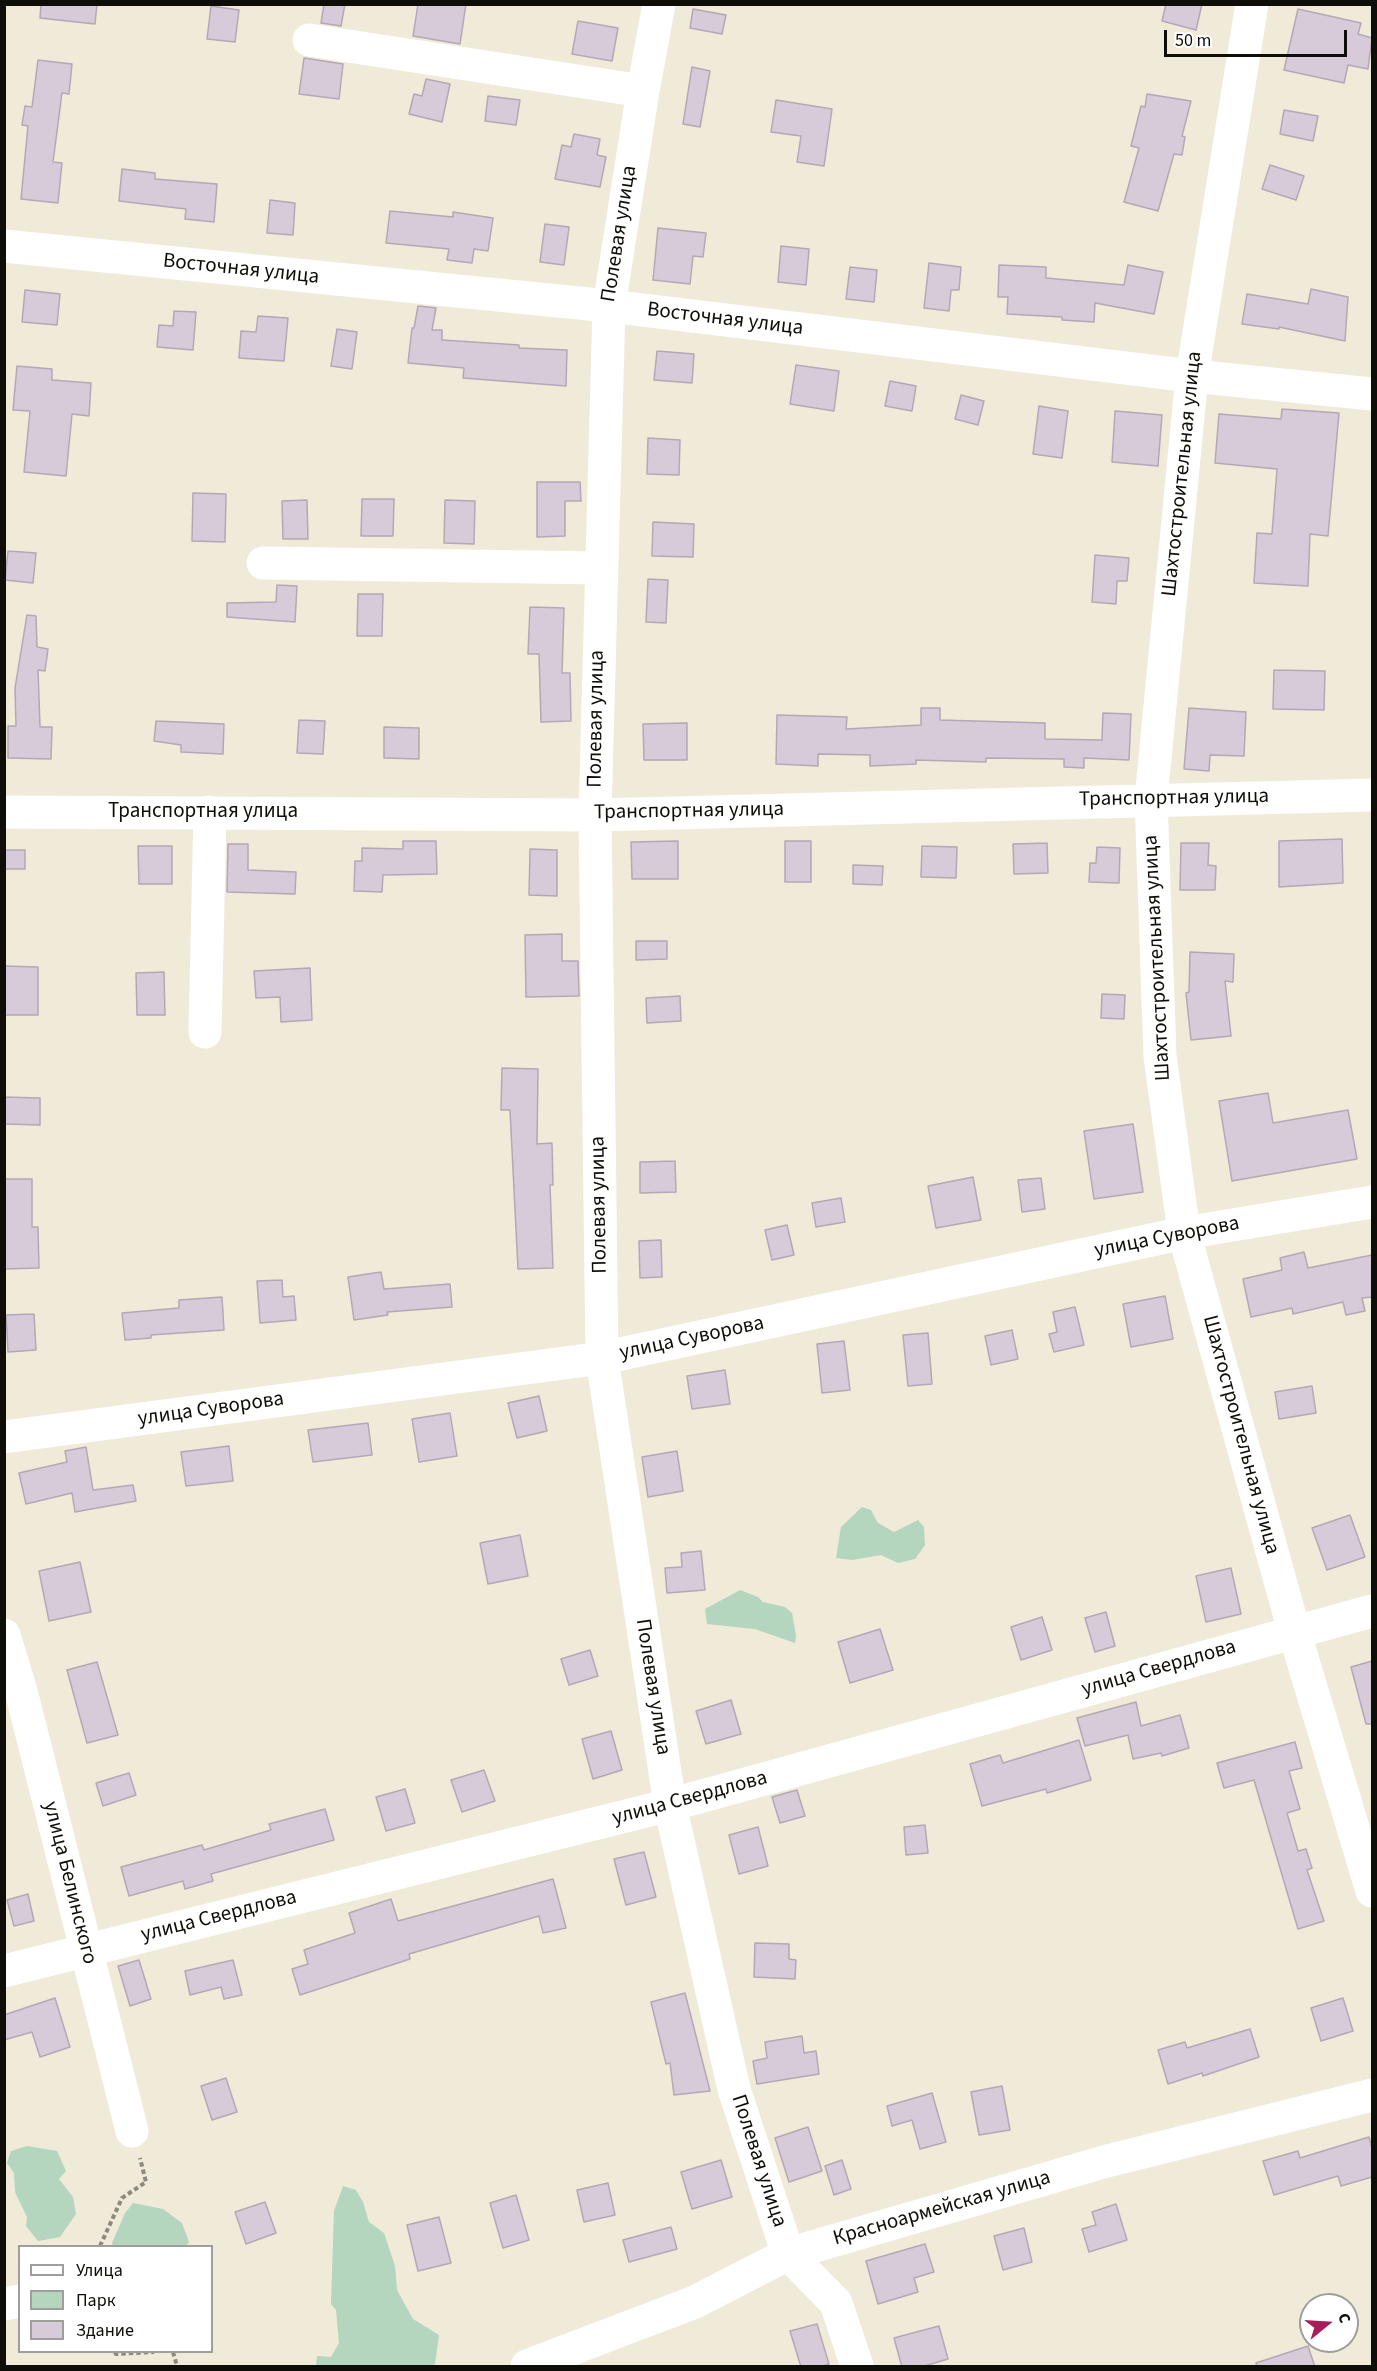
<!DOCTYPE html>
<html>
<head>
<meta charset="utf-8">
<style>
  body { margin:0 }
  #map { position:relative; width:1377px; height:2371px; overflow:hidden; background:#f0ead9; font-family:"Source Sans 3",sans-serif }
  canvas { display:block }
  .frame { position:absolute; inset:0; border:6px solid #0f0d08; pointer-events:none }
  .legend { position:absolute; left:18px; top:2245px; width:195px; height:108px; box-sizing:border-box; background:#fff; border:2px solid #9f9e9c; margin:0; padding:8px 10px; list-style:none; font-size:18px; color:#0f0d08 }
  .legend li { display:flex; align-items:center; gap:12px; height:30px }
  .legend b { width:30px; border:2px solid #9f9e9c }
  .north { position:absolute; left:1299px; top:2293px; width:60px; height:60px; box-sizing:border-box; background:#fff; border:2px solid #9f9e9c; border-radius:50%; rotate:72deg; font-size:16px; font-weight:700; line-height:24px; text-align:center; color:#0f0d08 }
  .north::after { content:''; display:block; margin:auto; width:21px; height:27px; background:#aa1d5d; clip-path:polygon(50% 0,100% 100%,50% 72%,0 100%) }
  .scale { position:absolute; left:1164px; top:30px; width:183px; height:27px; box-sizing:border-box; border:3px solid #0f0d08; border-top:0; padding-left:8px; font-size:18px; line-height:21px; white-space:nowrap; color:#0f0d08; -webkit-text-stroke:4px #fff; paint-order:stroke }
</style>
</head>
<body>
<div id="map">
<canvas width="1377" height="2371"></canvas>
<div class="frame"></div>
<ul class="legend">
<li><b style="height:8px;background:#fff"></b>Улица</li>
<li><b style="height:16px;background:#b4d5be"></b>Парк</li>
<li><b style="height:16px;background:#d7cbda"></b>Здание</li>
</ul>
<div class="north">С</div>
<div class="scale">50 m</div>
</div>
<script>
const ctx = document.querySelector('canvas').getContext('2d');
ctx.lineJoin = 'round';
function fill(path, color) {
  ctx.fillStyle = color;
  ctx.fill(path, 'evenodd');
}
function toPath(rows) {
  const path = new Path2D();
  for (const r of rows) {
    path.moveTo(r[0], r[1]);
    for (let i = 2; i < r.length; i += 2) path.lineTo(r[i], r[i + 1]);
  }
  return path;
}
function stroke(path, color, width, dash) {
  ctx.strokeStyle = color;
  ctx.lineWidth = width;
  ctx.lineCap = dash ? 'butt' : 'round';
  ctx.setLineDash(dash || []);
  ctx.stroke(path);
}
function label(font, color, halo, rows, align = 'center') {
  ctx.font = font + ' "Source Sans 3",sans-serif';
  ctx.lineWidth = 4.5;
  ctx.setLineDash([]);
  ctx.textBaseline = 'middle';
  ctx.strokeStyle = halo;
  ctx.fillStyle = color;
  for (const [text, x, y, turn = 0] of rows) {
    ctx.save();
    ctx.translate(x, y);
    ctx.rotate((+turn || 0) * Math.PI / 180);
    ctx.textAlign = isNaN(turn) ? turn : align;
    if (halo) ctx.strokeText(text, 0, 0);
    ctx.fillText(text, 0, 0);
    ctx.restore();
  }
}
fill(toPath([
  [862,1507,871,1510,878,1523,894,1532,918,1520,924,1527,925,1545,915,1559,898,1563,881,1555,852,1560,836,1558,841,1527],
  [740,1590,758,1597,763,1602,785,1607,792,1613,796,1635,795,1643,755,1629,707,1624,705,1609],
  [27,2146,57,2151,66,2171,59,2179,73,2197,76,2214,60,2237,38,2241,26,2226,27,2217,15,2192,14,2173,7,2163,11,2151],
  [343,2186,356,2190,363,2202,369,2222,384,2233,395,2266,397,2290,413,2319,439,2335,435,2364,430,2366,316,2366,317,2356,331,2357,339,2343,336,2310,331,2304,334,2211],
  [133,2203,163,2209,182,2223,189,2242,186,2246,113,2246,112,2243,125,2213]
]), '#b4d5be');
const building = toPath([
  [41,4,97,4,95,24,40,18,41,4],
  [324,4,345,4,341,26,321,23,324,4],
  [418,4,466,4,460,44,413,36,418,4],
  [1166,4,1202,4,1196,30,1162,21,1166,4],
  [211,6,239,10,235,42,207,39,211,6],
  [693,9,726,15,722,34,690,28,693,9],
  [1298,9,1361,23,1358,34,1372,38,1368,69,1348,65,1344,83,1284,70,1298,9],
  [578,21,618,28,612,61,572,54,578,21],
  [304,58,343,64,339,99,299,94,304,58],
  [38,60,72,64,69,94,62,93,53,162,62,163,58,203,21,199,28,126,22,125,25,106,32,107,38,60],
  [692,67,710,71,700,127,683,124,692,67],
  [426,79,450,84,442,122,409,114,414,94,422,96,426,79],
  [1147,94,1191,101,1182,136,1185,137,1182,155,1174,154,1158,211,1124,202,1139,148,1131,146,1141,106,1145,107,1147,94],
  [488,96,520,100,516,125,485,121,488,96],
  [776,100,832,109,824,166,797,162,801,136,771,132,776,100],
  [1284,110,1318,116,1313,141,1280,134,1284,110],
  [574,134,600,139,597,155,606,157,600,187,555,179,562,145,571,147,574,134],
  [1270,165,1304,176,1296,200,1262,189,1270,165],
  [122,169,155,173,155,179,217,184,214,222,185,219,186,209,119,201,122,169],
  [270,200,295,203,293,235,267,233,270,200],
  [390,211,453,217,453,212,493,218,488,251,474,249,472,263,447,260,449,249,386,243,390,211],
  [545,224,569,227,564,265,540,262,545,224],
  [658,228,706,233,703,257,693,256,690,284,653,280,658,228],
  [781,246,809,249,806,285,778,282,781,246],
  [929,263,961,267,959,290,951,290,949,311,924,308,929,263],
  [999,265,1046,267,1046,278,1124,285,1128,265,1163,272,1154,314,1095,303,1094,322,1062,320,1062,317,1007,314,1008,297,998,297,999,265],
  [850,267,877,270,874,302,846,299,850,267],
  [1311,289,1348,297,1345,341,1279,327,1279,329,1242,324,1247,294,1308,304,1311,289],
  [25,290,60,294,57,325,22,322,25,290],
  [418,306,436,308,432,330,442,330,442,340,519,345,519,348,567,350,566,386,463,378,464,368,408,363,412,328,414,328,418,306],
  [174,311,196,312,193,350,157,347,159,325,173,326,174,311],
  [258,316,288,318,284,361,239,358,241,331,256,332,258,316],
  [337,329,357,332,352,369,331,366,337,329],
  [657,351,694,354,692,383,654,380,657,351],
  [796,365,839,371,834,411,790,404,796,365],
  [17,366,52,369,52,380,91,383,89,416,72,414,66,476,24,472,30,411,13,410,17,366],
  [890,381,916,386,912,411,885,406,890,381],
  [961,395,984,401,978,425,955,419,961,395],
  [1039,406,1068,411,1062,458,1033,454,1039,406],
  [1282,409,1339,413,1328,536,1310,534,1308,586,1254,583,1257,533,1272,534,1277,469,1215,463,1219,414,1281,419,1282,409],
  [1115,411,1162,415,1158,466,1112,462,1115,411],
  [648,438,680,440,679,475,647,474,648,438],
  [537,482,580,482,581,501,565,501,565,536,537,537,537,482],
  [193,493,226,494,225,542,192,541,193,493],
  [362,499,394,499,393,536,361,536,362,499],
  [307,500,308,539,283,539,282,501,307,500],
  [445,500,475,501,474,544,444,543,445,500],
  [653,522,694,524,693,557,652,556,653,522],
  [8,551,36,553,33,583,5,580,8,551],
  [1095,555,1129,558,1127,581,1117,581,1116,604,1092,602,1095,555],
  [648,579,668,580,666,623,646,622,648,579],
  [277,585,297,586,295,622,227,617,227,603,276,602,277,585],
  [358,594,383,594,382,636,357,636,358,594],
  [530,607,564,608,562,673,570,673,571,721,541,722,539,654,528,654,530,607],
  [27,615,36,616,37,647,48,649,45,671,38,670,40,727,52,727,51,759,8,758,8,726,16,726,15,688,27,615],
  [1274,670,1325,671,1324,710,1273,709,1274,670],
  [921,708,940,708,940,720,1045,723,1045,739,1102,740,1103,713,1131,714,1129,760,1084,758,1084,768,1064,767,1064,759,986,758,986,762,916,760,916,764,870,766,870,755,818,754,818,766,776,764,777,715,847,717,846,729,921,725,921,708],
  [1189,708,1246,712,1244,756,1210,755,1209,771,1184,769,1189,708],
  [299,720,325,721,323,754,297,753,299,720],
  [156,721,224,724,223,754,181,752,181,745,154,741,156,721],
  [687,723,687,760,644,760,643,724,687,723],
  [384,727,419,728,419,759,384,758,384,727],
  [1342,839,1343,883,1279,887,1279,841,1342,839],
  [403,841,436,841,437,874,383,875,382,892,354,891,355,861,362,861,362,848,403,849,403,841],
  [678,841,678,879,632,879,631,842,678,841],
  [785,841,811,841,811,882,785,882,785,841],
  [1047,843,1048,873,1014,874,1013,844,1047,843],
  [1181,843,1209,843,1208,865,1216,866,1215,890,1180,890,1181,843],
  [228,844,248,844,248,870,296,872,295,894,227,892,228,844],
  [138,846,172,846,172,884,139,884,138,846],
  [922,846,957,847,956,878,921,877,922,846],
  [1097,847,1120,848,1119,883,1089,882,1090,863,1096,863,1097,847],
  [530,849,557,850,557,896,529,895,530,849],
  [4,850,25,850,25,869,4,869,4,850],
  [853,865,883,866,882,885,853,884,853,865],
  [562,934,562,961,578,961,579,996,526,997,525,935,562,934],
  [636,941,667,941,667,959,636,960,636,941],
  [1190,952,1234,954,1233,982,1225,981,1231,1036,1191,1040,1186,993,1189,992,1190,952],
  [4,966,38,967,38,1015,4,1015,4,966],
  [310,968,312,1020,281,1022,280,997,256,998,254,971,310,968],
  [164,972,165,1015,137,1015,136,973,164,972],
  [1102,994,1125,995,1124,1019,1101,1018,1102,994],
  [680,996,681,1021,647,1023,646,998,680,996],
  [502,1068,538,1069,537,1144,552,1143,553,1185,550,1185,553,1268,518,1269,510,1110,501,1110,502,1068],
  [1268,1093,1273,1123,1348,1110,1357,1159,1232,1181,1219,1101,1268,1093],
  [4,1097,40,1098,40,1125,4,1124,4,1097],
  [1133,1124,1143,1192,1094,1199,1084,1131,1133,1124],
  [675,1161,676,1192,640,1193,640,1162,675,1161],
  [973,1177,981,1220,936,1228,928,1186,973,1177],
  [1041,1178,1045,1209,1022,1212,1018,1180,1041,1178],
  [4,1179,32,1179,32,1227,38,1227,39,1268,4,1269,4,1179],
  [841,1198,845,1222,816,1227,812,1203,841,1198],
  [787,1225,794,1255,772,1260,765,1230,787,1225],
  [661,1240,662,1277,640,1278,639,1241,661,1240],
  [1304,1252,1308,1268,1372,1255,1372,1297,1362,1298,1365,1311,1346,1315,1343,1302,1293,1314,1292,1308,1251,1317,1243,1279,1282,1270,1280,1258,1304,1252],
  [381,1272,384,1289,450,1284,452,1307,387,1312,388,1315,354,1320,348,1277,381,1272],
  [282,1280,283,1297,294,1296,296,1320,260,1323,257,1281,282,1280],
  [1165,1296,1173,1339,1131,1347,1123,1304,1165,1296],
  [222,1297,224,1330,151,1335,151,1338,125,1340,122,1313,179,1308,179,1300,222,1297],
  [1075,1307,1084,1345,1054,1352,1049,1334,1057,1332,1053,1312,1075,1307],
  [34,1314,36,1350,8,1352,6,1315,34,1314],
  [1012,1330,1018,1359,991,1365,985,1336,1012,1330],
  [928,1333,932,1384,908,1386,903,1335,928,1333],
  [844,1341,850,1390,822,1393,817,1344,844,1341],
  [725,1370,730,1404,692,1409,687,1376,725,1370],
  [1312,1386,1316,1413,1279,1419,1275,1392,1312,1386],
  [539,1396,547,1431,517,1438,508,1403,539,1396],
  [450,1413,457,1456,419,1462,412,1419,450,1413],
  [368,1423,372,1455,313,1462,308,1430,368,1423],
  [229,1446,233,1481,186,1486,181,1452,229,1446],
  [86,1447,93,1490,133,1485,136,1501,75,1512,72,1493,26,1504,19,1473,67,1462,65,1451,86,1447],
  [677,1451,683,1491,648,1497,642,1457,677,1451],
  [1350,1515,1365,1557,1327,1570,1312,1528,1350,1515],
  [520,1535,528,1576,488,1584,480,1543,520,1535],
  [701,1551,705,1590,667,1593,665,1568,682,1567,681,1553,701,1551],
  [80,1562,91,1612,49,1621,39,1571,80,1562],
  [1231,1568,1241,1614,1206,1622,1196,1576,1231,1568],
  [1106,1612,1115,1646,1095,1652,1085,1618,1106,1612],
  [1042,1617,1052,1650,1021,1660,1011,1627,1042,1617],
  [880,1629,893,1670,850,1683,838,1642,880,1629],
  [590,1650,598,1676,569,1685,561,1659,590,1650],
  [1372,1661,1372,1724,1366,1724,1351,1667,1372,1661],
  [97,1662,118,1735,87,1743,67,1670,97,1662],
  [731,1700,741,1734,706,1744,696,1711,731,1700],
  [1136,1702,1141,1726,1180,1715,1189,1748,1162,1756,1161,1753,1133,1759,1128,1735,1085,1746,1077,1718,1136,1702],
  [611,1731,622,1770,593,1779,582,1739,611,1731],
  [1079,1740,1091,1780,1047,1793,1046,1789,982,1806,970,1764,1000,1755,1003,1763,1079,1740],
  [1295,1742,1302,1768,1289,1771,1300,1809,1287,1813,1298,1851,1306,1849,1312,1868,1307,1870,1324,1921,1298,1929,1254,1780,1224,1788,1217,1763,1295,1742],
  [484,1770,495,1801,462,1812,451,1780,484,1770],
  [129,1773,136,1795,103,1806,96,1783,129,1773],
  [405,1789,415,1823,386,1831,376,1797,405,1789],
  [797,1790,805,1816,780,1823,772,1797,797,1790],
  [325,1809,334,1840,211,1874,213,1881,185,1889,183,1881,129,1896,121,1867,202,1845,204,1850,271,1830,269,1824,325,1809],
  [925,1825,928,1853,906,1855,904,1827,925,1825],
  [758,1827,768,1866,739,1874,729,1835,758,1827],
  [644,1852,656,1897,626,1905,614,1859,644,1852],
  [553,1879,566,1928,543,1933,539,1916,409,1954,410,1959,300,1995,292,1969,308,1964,304,1950,355,1933,349,1913,391,1899,398,1921,553,1879],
  [28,1894,34,1921,14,1926,7,1900,28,1894],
  [755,1943,789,1944,789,1959,796,1960,795,1979,754,1977,755,1943],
  [139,1960,151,1999,130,2006,118,1966,139,1960],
  [233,1960,242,1995,224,1999,221,1987,190,1995,185,1971,233,1960],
  [685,1993,710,2091,674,2095,670,2063,666,2064,651,2002,685,1993],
  [55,1998,70,2047,40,2057,32,2032,4,2040,4,2015,55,1998],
  [1343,1998,1353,2031,1321,2041,1311,2008,1343,1998],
  [1250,2029,1259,2057,1203,2076,1202,2073,1168,2084,1158,2050,1185,2042,1187,2048,1250,2029],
  [802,2036,804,2053,816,2051,819,2074,757,2084,753,2061,767,2058,765,2042,802,2036],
  [226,2078,237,2112,212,2120,201,2086,226,2078],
  [1002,2086,1010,2130,979,2135,971,2092,1002,2086],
  [932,2093,946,2142,920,2149,912,2120,892,2126,887,2106,932,2093],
  [808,2127,822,2171,789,2182,775,2138,808,2127],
  [1369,2137,1372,2148,1372,2177,1341,2186,1338,2176,1274,2195,1263,2161,1298,2151,1300,2158,1369,2137],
  [721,2160,732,2197,692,2209,681,2172,721,2160],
  [842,2160,851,2189,834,2195,825,2166,842,2160],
  [608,2183,615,2215,584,2222,577,2190,608,2183],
  [516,2195,529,2240,503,2248,490,2203,516,2195],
  [265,2202,276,2233,246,2244,235,2212,265,2202],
  [1116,2204,1127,2240,1089,2252,1082,2229,1096,2225,1092,2212,1116,2204],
  [439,2217,451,2263,418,2271,407,2225,439,2217],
  [671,2227,677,2249,629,2262,623,2240,671,2227],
  [1024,2228,1032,2262,1003,2270,994,2236,1024,2228],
  [925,2244,934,2272,914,2278,918,2292,878,2304,866,2261,925,2244],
  [817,2324,829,2364,819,2367,801,2367,790,2331,817,2324],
  [939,2326,948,2359,921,2367,902,2367,894,2338,939,2326],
  [1308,2346,1315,2367,1257,2367,1256,2363,1308,2346]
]);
fill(building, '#d7cbda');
stroke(building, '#b4a8b6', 1.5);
stroke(toPath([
  [100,2246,122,2198,146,2182,140,2158],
  [115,2352,116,2354,154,2352],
  [173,2352,177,2366]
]), '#8d897d', 4, [4.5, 3]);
stroke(toPath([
  [659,4,643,91,609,306,595,815,602,1358,670,1805,734,2089,788,2254,836,2303,857,2366],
  [1252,4,1192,376,1151,799,1160,1056,1184,1233,1294,1631,1372,1891],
  [309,40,643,91],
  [4,246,609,306,1192,376,1372,394],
  [263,563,601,568],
  [4,812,595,815,1372,795],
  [205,1032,210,812],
  [4,1437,602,1358,1184,1233,1372,1202],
  [4,1635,21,1691,132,2131],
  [4,1971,670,1805,1372,1611],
  [4,2304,20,2301],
  [527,2366,695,2302,788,2254,1107,2161,1372,2095]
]), '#fff', 33);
label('21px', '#0f0d08', '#fff', [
  ["Полевая улица",620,234,-81],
  ["Восточная улица",241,270,6],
  ["Восточная улица",725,320,7],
  ["Шахтостроительная улица",1183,474,-84],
  ["Полевая улица",597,719,-89],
  ["Транспортная улица",1174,799,-1],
  ["Транспортная улица",203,812],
  ["Транспортная улица",689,812,-1],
  ["Шахтостроительная улица",1158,958,-93],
  ["Полевая улица",600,1205,-91],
  ["улица Суворова",1167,1238,-11],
  ["улица Суворова",692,1339,-12],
  ["улица Суворова",211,1410,-8],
  ["Шахтостроительная улица",1240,1435,75],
  ["улица Свердлова",1159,1669,-16],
  ["Полевая улица",652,1687,81],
  ["улица Свердлова",690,1799,-15],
  ["улица Белинского",69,1883,76],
  ["улица Свердлова",219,1917,-14],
  ["Полевая улица",758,2161,72],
  ["Красноармейская улица",942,2209,-16]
]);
</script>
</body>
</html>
